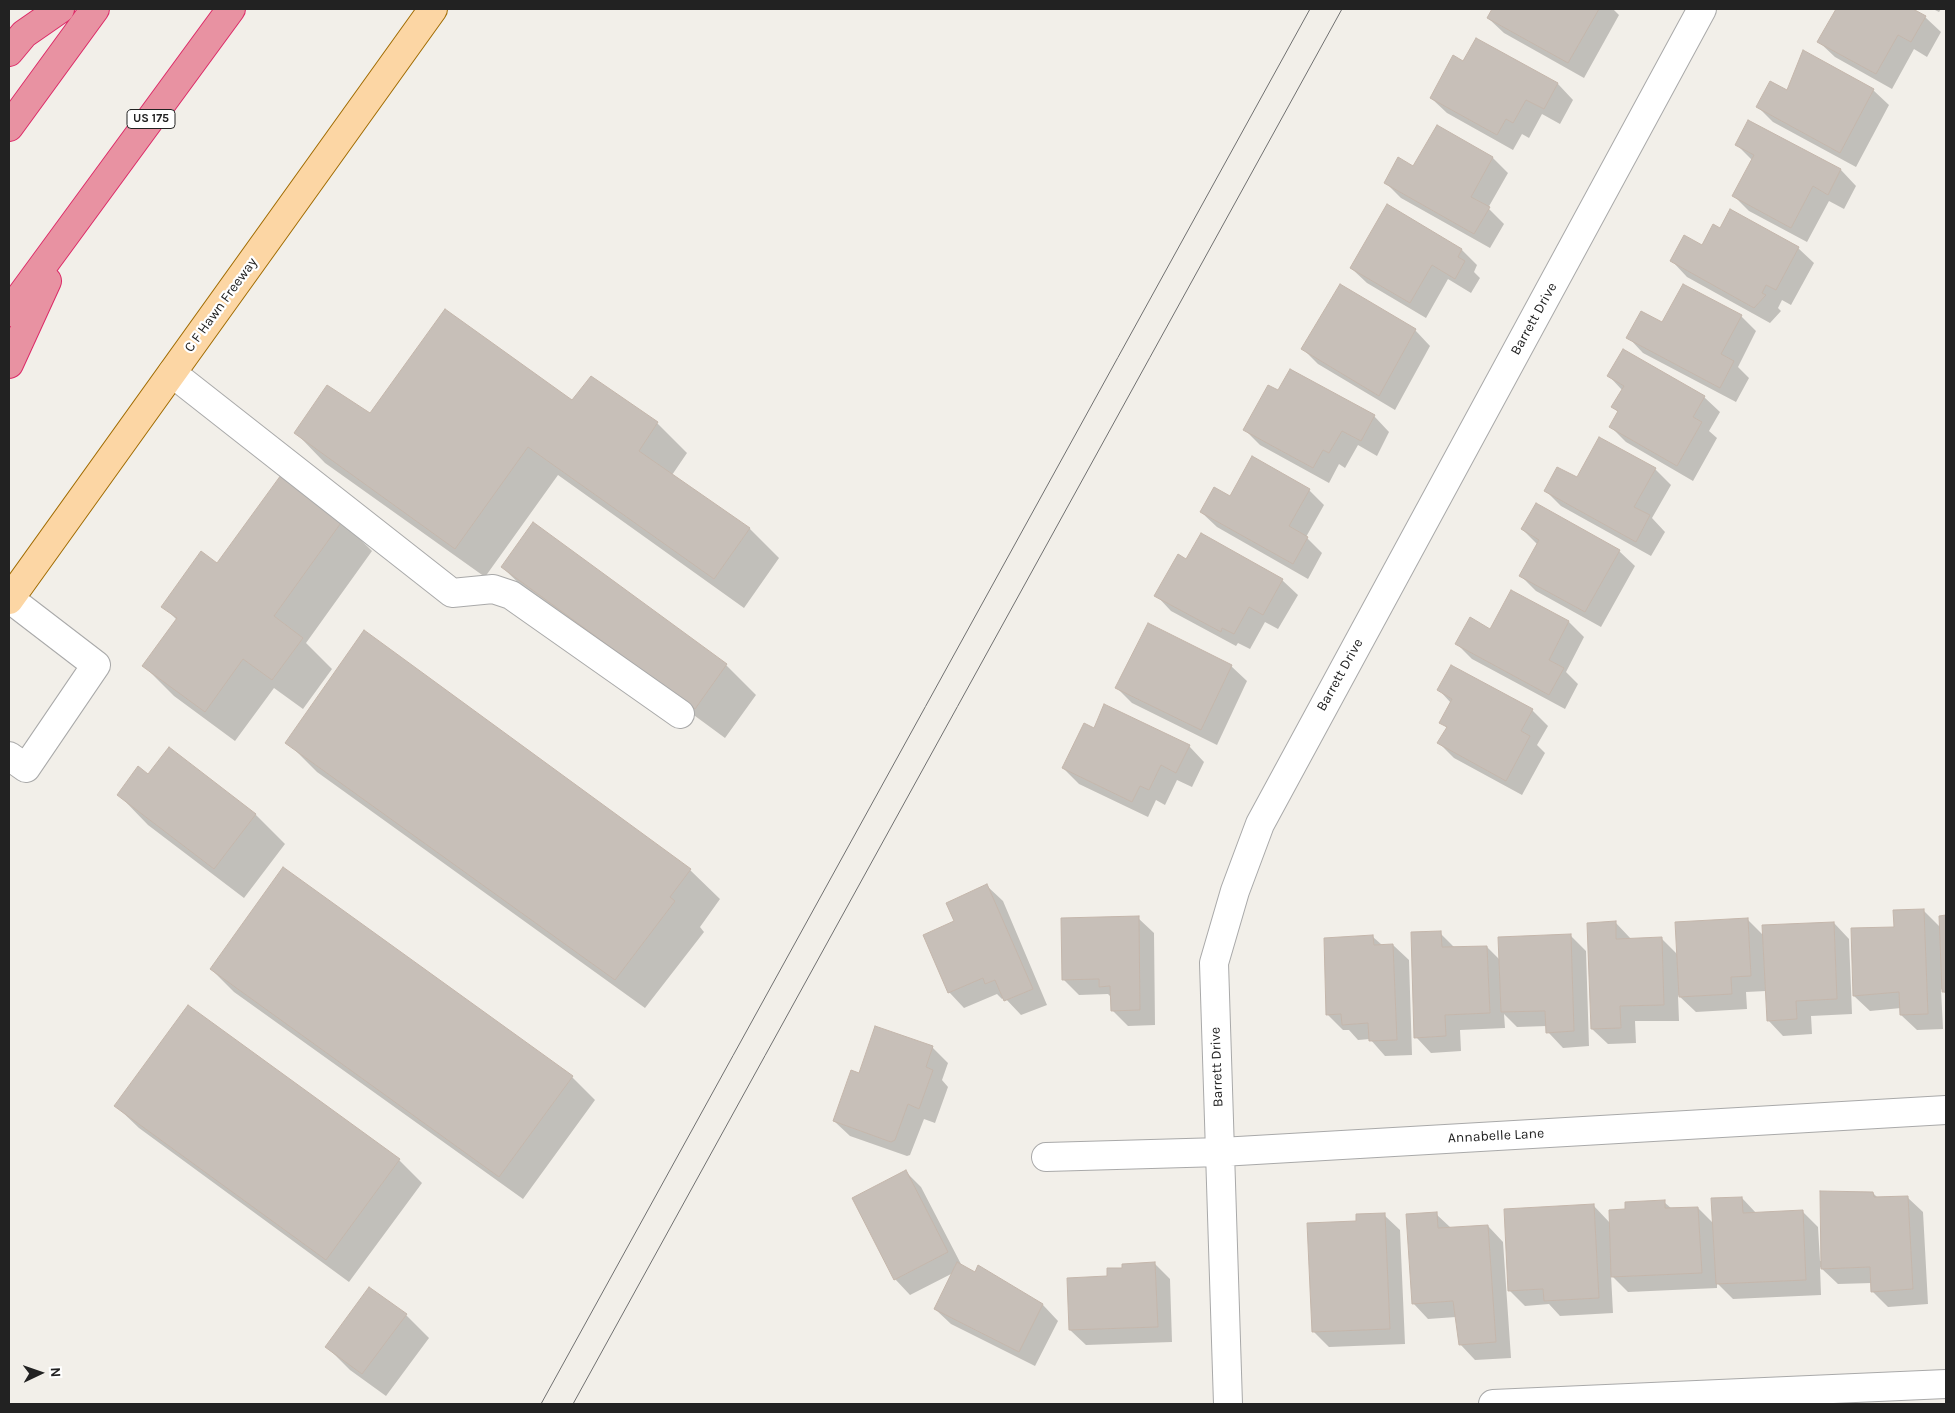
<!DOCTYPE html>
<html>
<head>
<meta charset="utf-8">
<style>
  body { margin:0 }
  #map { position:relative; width:1955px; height:1413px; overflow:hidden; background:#f2efe9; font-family:Karla,sans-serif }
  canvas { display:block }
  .frame { position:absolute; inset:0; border:10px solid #222; pointer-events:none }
  .north { position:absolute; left:15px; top:1348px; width:50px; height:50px; -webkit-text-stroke:4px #fff; paint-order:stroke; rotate:87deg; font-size:14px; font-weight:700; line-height:20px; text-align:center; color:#222 }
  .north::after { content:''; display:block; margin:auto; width:18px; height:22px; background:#222; clip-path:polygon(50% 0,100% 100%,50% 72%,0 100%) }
</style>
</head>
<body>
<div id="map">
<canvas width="1955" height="1413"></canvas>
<div class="frame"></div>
<div class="north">N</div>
</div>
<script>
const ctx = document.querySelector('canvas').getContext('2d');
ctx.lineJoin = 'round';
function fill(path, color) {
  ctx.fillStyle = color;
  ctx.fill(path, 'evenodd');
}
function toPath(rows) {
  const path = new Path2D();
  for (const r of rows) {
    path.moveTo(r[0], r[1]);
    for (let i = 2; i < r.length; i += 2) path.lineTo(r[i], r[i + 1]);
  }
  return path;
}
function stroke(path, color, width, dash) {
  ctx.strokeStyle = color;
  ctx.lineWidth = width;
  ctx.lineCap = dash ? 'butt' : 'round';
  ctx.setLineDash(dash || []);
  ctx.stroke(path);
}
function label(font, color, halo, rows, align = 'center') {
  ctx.font = font + ' Karla,sans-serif';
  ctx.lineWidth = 4.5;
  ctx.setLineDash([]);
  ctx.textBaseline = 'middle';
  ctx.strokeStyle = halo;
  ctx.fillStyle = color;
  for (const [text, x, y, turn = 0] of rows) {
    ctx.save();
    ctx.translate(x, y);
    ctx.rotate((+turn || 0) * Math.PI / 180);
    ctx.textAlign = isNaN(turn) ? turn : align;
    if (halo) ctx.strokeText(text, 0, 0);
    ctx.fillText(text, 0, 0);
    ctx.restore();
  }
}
fill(toPath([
  [1493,9,1613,9,1619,15,1584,78,1504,33,1488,18],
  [1837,9,1910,9,1925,17,1941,32,1927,57,1914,49,1892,89,1835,57,1819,42],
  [1933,9,1941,9,1939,12],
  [1476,40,1558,84,1573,100,1560,124,1542,114,1529,138,1522,134,1513,150,1447,113,1431,98,1464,63],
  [1873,90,1889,105,1856,167,1773,122,1758,107,1787,91],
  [1749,121,1841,170,1856,186,1844,209,1829,201,1807,242,1749,211,1734,196,1752,160,1736,144],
  [1437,126,1493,158,1508,173,1488,208,1504,224,1490,248,1401,198,1386,183,1414,168],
  [1720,229,1798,248,1814,263,1791,305,1782,300,1778,308,1781,311,1770,323,1687,277,1672,261,1702,246],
  [1462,250,1477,265,1474,272,1480,278,1471,293,1448,279,1426,318,1367,283,1351,268],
  [1741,316,1756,331,1738,367,1749,378,1736,402,1643,353,1628,337,1662,324],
  [1415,330,1430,346,1395,410,1318,364,1303,349],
  [1609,376,1704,397,1720,412,1709,431,1717,438,1693,481,1626,442,1611,427,1618,412,1613,407,1622,390],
  [1279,392,1374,416,1389,432,1377,456,1358,445,1345,468,1339,464,1329,483,1260,445,1244,429],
  [572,402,657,423,687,453,672,475,750,529,779,558,744,608,558,475,485,577,325,463,296,433,371,415],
  [1655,469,1671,485,1652,518,1665,532,1651,556,1561,506,1546,491,1577,479],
  [1309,490,1324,505,1306,537,1322,553,1308,579,1217,527,1201,512,1231,498],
  [342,521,372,551,306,643,332,669,303,709,274,688,235,741,174,696,144,666,177,620,163,606,217,565],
  [533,524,726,665,756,695,725,738,532,596,502,567],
  [1522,529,1619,551,1635,566,1601,627,1536,591,1521,576,1538,545],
  [1187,561,1282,580,1298,595,1278,629,1265,622,1250,649,1238,643,1236,646,1171,611,1156,595],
  [1511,592,1569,622,1584,637,1566,672,1578,684,1565,709,1472,659,1457,644,1491,630],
  [1231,666,1247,681,1217,745,1132,703,1117,688],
  [1439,690,1532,710,1548,726,1537,745,1545,753,1522,795,1454,758,1439,743,1447,728,1441,722,1451,703],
  [287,742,690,870,720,899,700,927,704,932,645,1008,317,772],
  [1189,746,1204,762,1192,787,1177,780,1165,805,1156,800,1148,817,1079,784,1063,768],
  [169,748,256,815,285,844,244,898,148,825,119,795,148,776],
  [987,886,1003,901,1047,1005,1021,1015,1004,997,1002,999,997,994,964,1008,949,992,955,922],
  [1923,910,1941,928,1941,917,1946,917,1946,994,1941,989,1943,1029,1917,1030,1901,1015,1901,1008,1870,1011,1854,996,1895,928],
  [1138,918,1154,933,1155,1025,1128,1026,1112,1010,1112,998,1108,994,1079,995,1063,979],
  [1747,919,1764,936,1834,923,1849,939,1852,1014,1811,1016,1812,1034,1783,1036,1768,1020,1766,991,1746,992,1747,1009,1696,1012,1678,995,1679,1021,1635,1021,1636,1043,1608,1044,1592,1029,1615,922,1631,939,1661,938,1678,955],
  [1440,933,1455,948,1487,947,1500,960,1571,936,1586,951,1589,1046,1563,1048,1548,1032,1547,1026,1517,1027,1504,1014,1505,1028,1460,1030,1461,1051,1431,1053,1416,1037],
  [1373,937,1382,945,1393,945,1409,960,1412,1055,1385,1056,1370,1039,1358,1040,1349,1030,1343,1030,1328,1015],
  [211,969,572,1077,595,1100,523,1199,234,992],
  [876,1027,933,1048,948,1063,942,1080,948,1087,935,1123,924,1119,910,1155,907,1156,850,1136,834,1121,860,1075],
  [116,1106,399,1160,422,1183,349,1282,139,1128],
  [906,1172,921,1187,962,1266,976,1273,979,1267,1043,1305,1058,1321,1035,1366,951,1324,935,1309,953,1273,910,1295,895,1279],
  [1873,1193,1878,1198,1907,1197,1923,1212,1928,1304,1888,1307,1872,1291,1872,1283,1838,1284,1820,1267,1821,1295,1733,1299,1717,1283,1717,1288,1628,1292,1611,1275,1613,1313,1560,1316,1549,1304,1525,1306,1509,1290,1593,1205,1610,1223,1626,1210,1664,1202,1672,1209,1698,1208,1714,1224,1742,1198,1757,1214,1803,1212,1818,1227,1820,1261,1822,1261],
  [1436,1214,1451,1228,1488,1226,1503,1242,1511,1358,1475,1360,1460,1344,1456,1317,1428,1319,1413,1303],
  [1384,1215,1400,1230,1405,1344,1329,1347,1314,1332,1358,1222],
  [1154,1263,1170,1279,1172,1342,1086,1345,1070,1330,1108,1277,1123,1269],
  [406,1315,429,1338,386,1396,350,1370,327,1347]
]), '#0003');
const building = toPath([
  [1492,9,1599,9,1568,63,1487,18,1492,9],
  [1836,9,1913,9,1926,16,1911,42,1898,35,1876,74,1817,42,1836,9],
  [1476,38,1558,83,1544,109,1526,100,1513,123,1506,119,1497,135,1430,98,1453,55,1463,61,1476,38],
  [1803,50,1874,89,1840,153,1756,107,1770,81,1787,90,1803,50],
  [1748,120,1841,169,1828,195,1813,186,1791,228,1732,196,1754,155,1735,145,1748,120],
  [1437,125,1493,157,1471,197,1490,207,1474,234,1384,183,1398,157,1413,166,1437,125],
  [1387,204,1462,249,1458,257,1465,261,1455,279,1432,265,1410,303,1350,268,1387,204],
  [1730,209,1799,247,1776,290,1766,285,1762,293,1766,295,1754,308,1670,261,1684,235,1702,245,1713,224,1720,228,1730,209],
  [1340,284,1416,329,1379,396,1301,349,1340,284],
  [1683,284,1742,315,1721,354,1734,361,1720,388,1626,338,1641,311,1662,322,1683,284],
  [445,309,572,400,591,376,658,422,639,451,750,528,714,579,528,447,455,549,294,433,327,385,370,413,445,309],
  [1623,349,1705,396,1693,417,1702,422,1677,466,1609,427,1618,411,1611,407,1624,386,1607,376,1623,349],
  [1290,369,1375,415,1361,441,1342,431,1329,453,1323,450,1313,468,1243,430,1268,385,1278,390,1290,369],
  [1599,437,1656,468,1634,507,1650,515,1636,542,1544,491,1557,467,1577,477,1599,437],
  [1252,456,1310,489,1289,526,1308,537,1293,564,1200,512,1214,487,1230,496,1252,456],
  [281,475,343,520,274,616,303,638,272,680,243,659,205,712,142,666,177,618,161,607,201,551,217,563,281,475],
  [1536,503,1620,550,1585,612,1519,576,1539,540,1521,529,1536,503],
  [533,522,727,664,695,709,501,567,533,522],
  [1201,533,1283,579,1263,615,1249,607,1234,634,1222,628,1221,632,1154,596,1178,554,1186,559,1201,533],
  [1511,590,1569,621,1549,660,1564,668,1549,695,1455,644,1470,617,1490,629,1511,590],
  [1148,623,1232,665,1201,730,1115,688,1148,623],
  [364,630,691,869,670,897,675,901,615,980,285,743,364,630],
  [1451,665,1533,709,1521,731,1530,736,1506,781,1437,743,1447,727,1439,723,1452,699,1437,690,1451,665],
  [1104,704,1190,745,1176,773,1161,765,1149,790,1140,786,1132,802,1062,768,1084,723,1094,728,1104,704],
  [169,747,256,814,214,869,117,795,138,766,148,774,169,747],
  [283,867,573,1076,499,1177,210,969,283,867],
  [987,884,1033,989,1004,1001,995,980,985,984,983,978,948,993,923,935,954,921,946,903,987,884],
  [1924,909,1928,1014,1900,1015,1899,992,1853,996,1851,928,1894,927,1893,910,1924,909],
  [1946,915,1946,992,1942,992,1939,916,1946,915],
  [1139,916,1140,1010,1111,1011,1110,986,1099,987,1099,979,1062,980,1061,918,1139,916],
  [1748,918,1751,976,1731,977,1732,994,1679,997,1675,922,1748,918],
  [1616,921,1616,939,1662,937,1664,1005,1620,1006,1621,1028,1591,1029,1587,923,1616,921],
  [1834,922,1837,999,1796,1001,1797,1019,1767,1021,1762,925,1834,922],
  [1441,931,1442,947,1487,946,1490,1013,1445,1015,1446,1036,1414,1038,1411,932,1441,931],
  [1571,934,1574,1031,1546,1033,1545,1011,1501,1012,1498,937,1571,934],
  [1373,935,1374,945,1393,944,1397,1040,1369,1041,1368,1023,1342,1025,1341,1014,1326,1015,1324,938,1373,935],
  [188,1005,400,1159,326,1260,114,1106,188,1005],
  [875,1026,933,1046,926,1067,933,1070,919,1109,908,1104,895,1140,891,1142,833,1121,851,1070,859,1073,875,1026],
  [906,1170,948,1252,894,1280,852,1198,906,1170],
  [1820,1191,1873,1192,1874,1197,1908,1196,1913,1289,1871,1292,1870,1267,1821,1269,1820,1191],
  [1742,1197,1743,1213,1803,1210,1806,1280,1716,1284,1711,1198,1742,1197],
  [1665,1200,1665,1208,1698,1207,1702,1273,1611,1277,1609,1210,1625,1209,1625,1202,1665,1200],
  [1594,1204,1599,1298,1544,1301,1543,1289,1508,1291,1504,1209,1594,1204],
  [1437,1212,1438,1228,1488,1225,1496,1342,1459,1345,1453,1301,1412,1304,1406,1214,1437,1212],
  [1385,1213,1390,1329,1312,1332,1307,1223,1356,1221,1356,1214,1385,1213],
  [957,1262,975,1272,978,1265,1043,1304,1019,1352,934,1309,957,1262],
  [1155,1262,1158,1327,1069,1330,1067,1278,1107,1276,1107,1268,1122,1268,1122,1264,1155,1262],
  [369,1287,407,1314,362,1374,325,1347,369,1287]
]);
fill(building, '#c7bfb8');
stroke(building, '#c4b6ab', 1);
const minor = toPath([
  [172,373,452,593,493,589,511,595,680,714],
  [9,756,26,768,96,665,10,599],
  [1046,1157,1221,1152,1946,1110],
  [1228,1404,1214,963,1235,891,1260,824,1702,9],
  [1493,1404,1946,1384]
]);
const major = toPath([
  [9,600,433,9]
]);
const highway = toPath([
  [9,52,24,34,60,9],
  [9,127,95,9],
  [9,312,231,9],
  [9,364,47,281]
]);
stroke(minor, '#a9a9a9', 30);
stroke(major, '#a06b00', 30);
stroke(highway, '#dc2a67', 30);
stroke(minor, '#fff', 28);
stroke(major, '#fcd6a4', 28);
stroke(highway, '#e892a2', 28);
stroke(toPath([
  [541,1404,1310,9],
  [573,1404,1342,9]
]), '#707070', 1);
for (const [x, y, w] of [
  [151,119,48]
]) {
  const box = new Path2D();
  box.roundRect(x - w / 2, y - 9.5, w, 19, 4);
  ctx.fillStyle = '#fff';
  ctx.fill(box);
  stroke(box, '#222', 1);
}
label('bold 12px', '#222', null, [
  ["US 175",151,119]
]);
label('14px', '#222', '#fff', [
  ["C F Hawn Freeway",221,305,-54],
  ["Barrett Drive",1534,319,-61],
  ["Barrett Drive",1340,675,-61],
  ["Barrett Drive",1217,1067,-92],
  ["Annabelle Lane",1496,1136,-3]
]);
</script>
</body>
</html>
